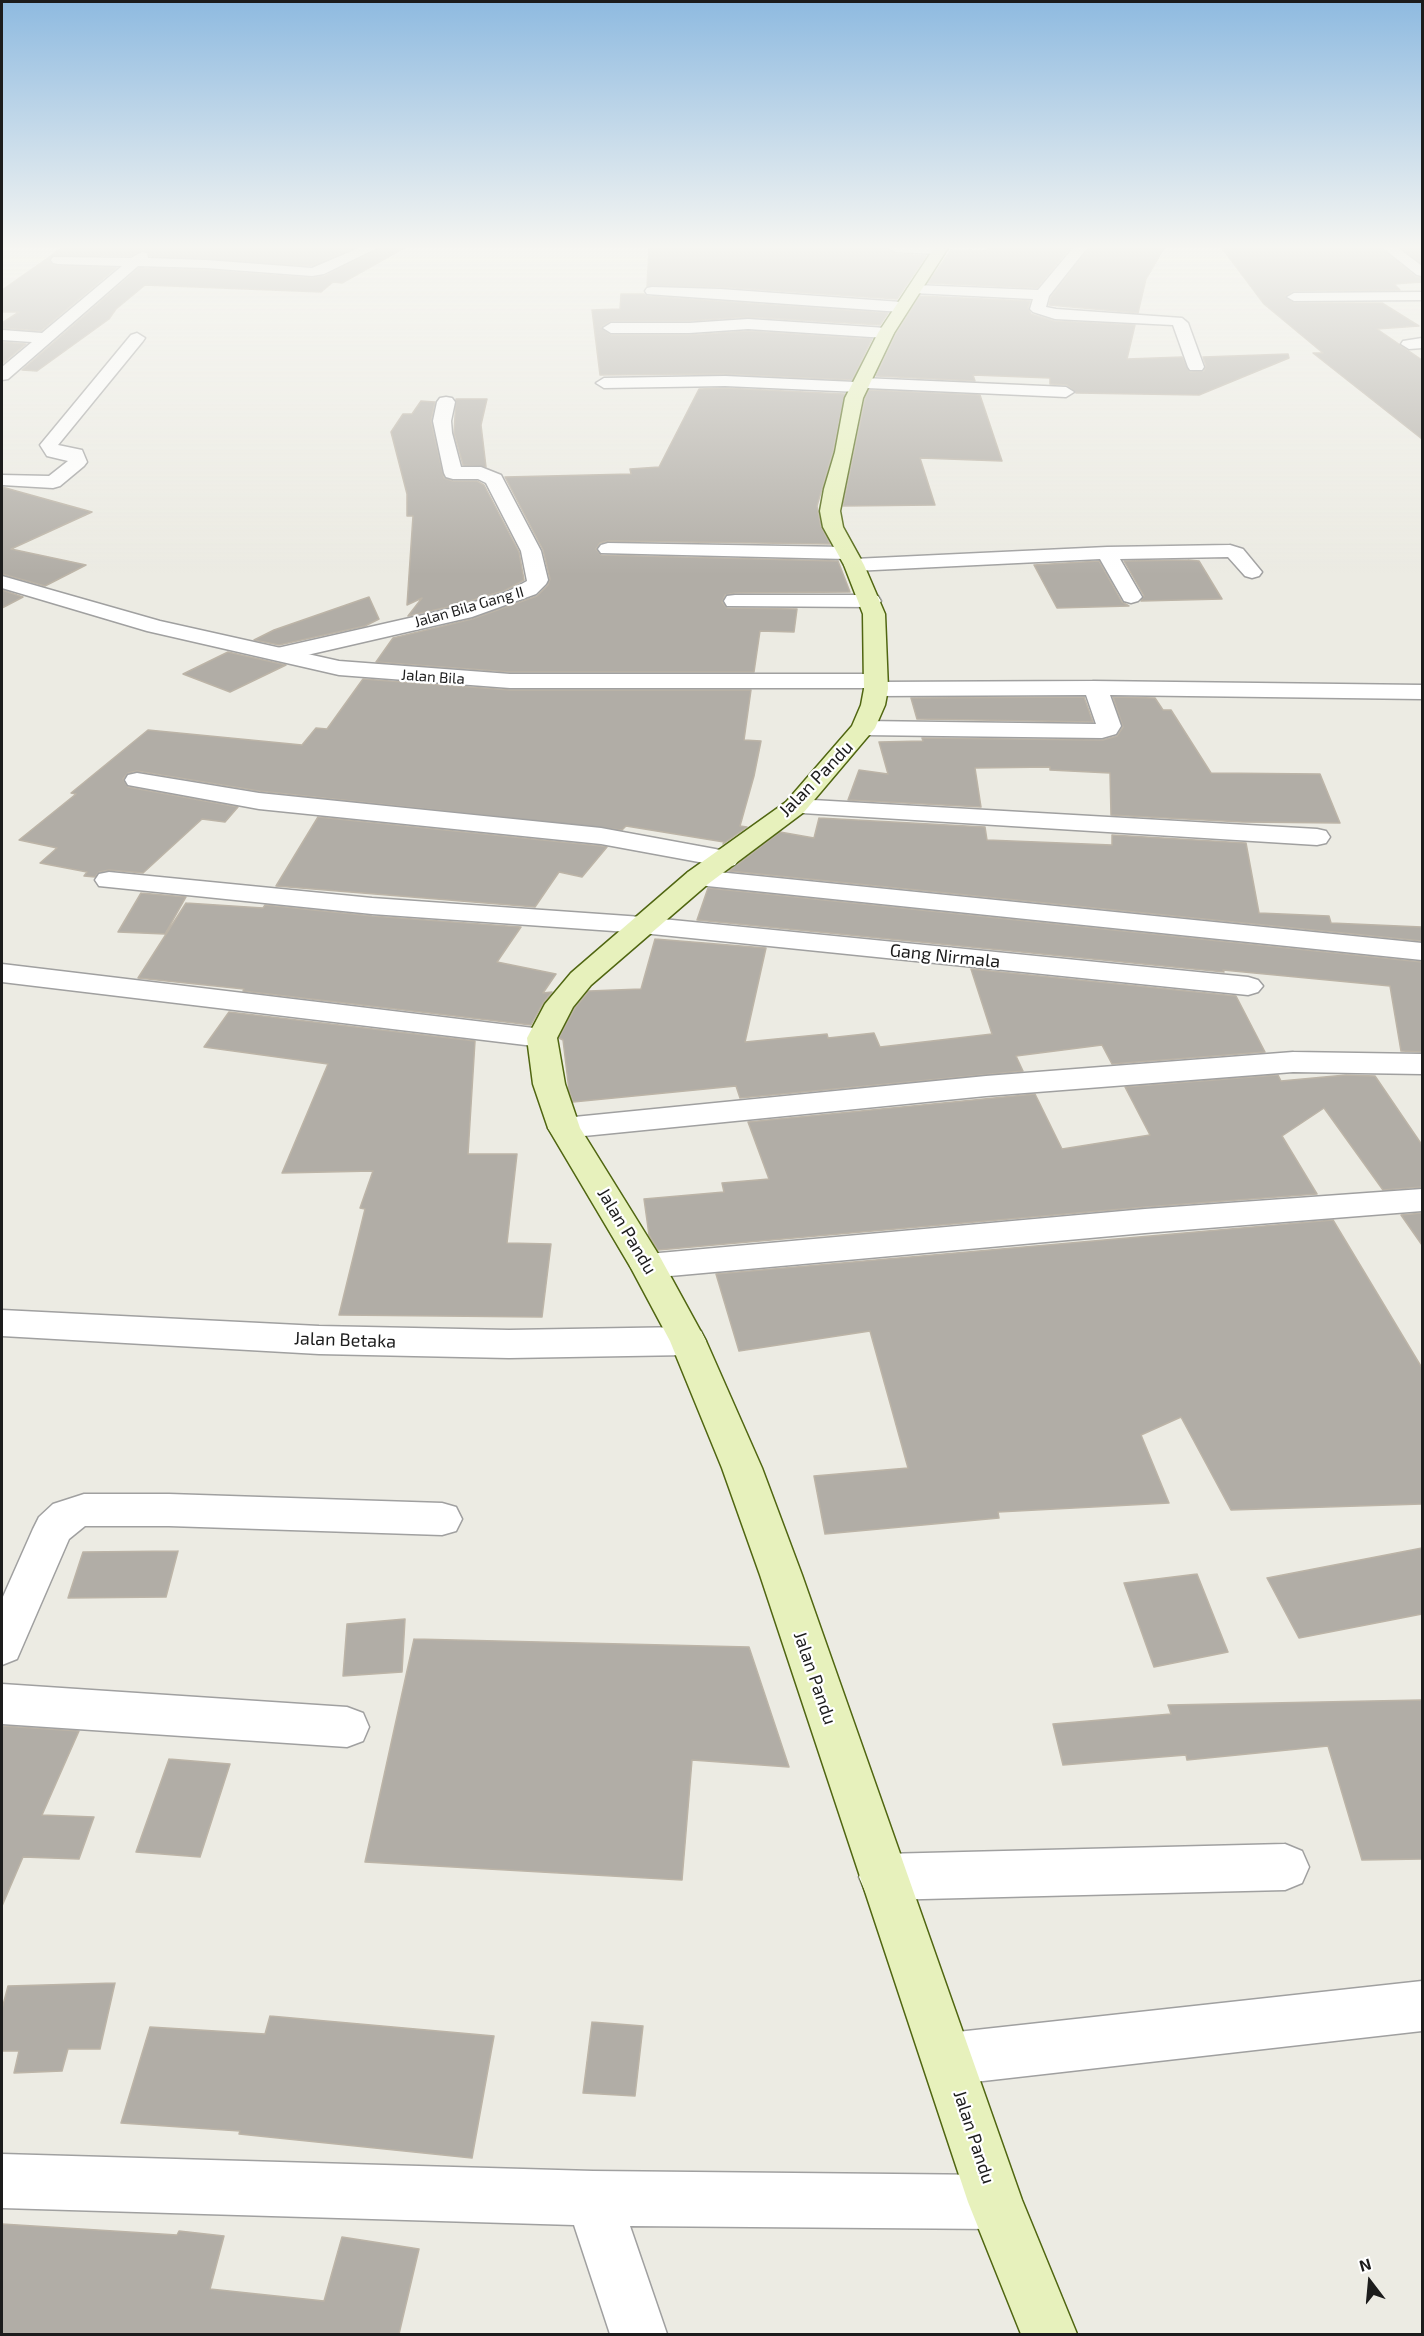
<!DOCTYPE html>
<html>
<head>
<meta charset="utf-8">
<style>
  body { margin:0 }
  #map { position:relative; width:1424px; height:2336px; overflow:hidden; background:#ecebe3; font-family:"Exo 2",sans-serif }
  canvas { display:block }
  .frame { position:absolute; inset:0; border:3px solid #1c1c1c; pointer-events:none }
  .north { position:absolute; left:1340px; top:2252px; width:60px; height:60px; -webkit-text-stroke:4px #fff; paint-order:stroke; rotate:344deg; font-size:16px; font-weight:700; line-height:24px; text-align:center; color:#1c1c1c }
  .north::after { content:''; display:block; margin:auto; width:21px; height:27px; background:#1c1c1c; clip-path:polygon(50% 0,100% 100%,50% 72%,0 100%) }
</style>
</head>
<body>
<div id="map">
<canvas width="1424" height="2336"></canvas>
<div class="frame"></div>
<div class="north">N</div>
</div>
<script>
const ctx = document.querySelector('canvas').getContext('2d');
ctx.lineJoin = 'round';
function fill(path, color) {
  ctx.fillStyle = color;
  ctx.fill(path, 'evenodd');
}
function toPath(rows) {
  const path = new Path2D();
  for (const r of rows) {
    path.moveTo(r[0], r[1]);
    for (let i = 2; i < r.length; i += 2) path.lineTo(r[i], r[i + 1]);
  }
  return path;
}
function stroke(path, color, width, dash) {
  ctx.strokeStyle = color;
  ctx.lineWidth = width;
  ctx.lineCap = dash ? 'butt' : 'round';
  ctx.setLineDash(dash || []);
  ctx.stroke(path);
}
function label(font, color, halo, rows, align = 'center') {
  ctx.font = font + ' "Exo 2",sans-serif';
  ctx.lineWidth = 4.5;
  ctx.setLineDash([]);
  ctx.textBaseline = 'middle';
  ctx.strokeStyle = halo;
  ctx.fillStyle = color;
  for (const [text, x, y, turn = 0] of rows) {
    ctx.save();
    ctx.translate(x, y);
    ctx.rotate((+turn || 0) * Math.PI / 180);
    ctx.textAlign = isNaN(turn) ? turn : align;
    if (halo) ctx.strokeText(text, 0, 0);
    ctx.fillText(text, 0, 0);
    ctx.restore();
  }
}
const building = toPath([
  [62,248,354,248,312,266,150,256,147,251,142,250,130,256,53,255,49,259,53,265,116,268,41,331,2,328,2,323,19,312,2,312,2,290,62,248],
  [379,248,404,248,342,283,333,282,321,292,145,285,116,309,109,319,37,371,22,370,139,268,206,270,312,278,325,276,379,248],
  [649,248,874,248,887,249,896,254,926,256,897,299,720,287,647,286,649,248],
  [989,248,1070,248,1037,288,928,283,951,250,986,251,989,248],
  [1089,248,1164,248,1146,279,1138,313,1049,305,1051,297,1089,248],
  [1222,248,1381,248,1416,277,1422,278,1422,282,1394,284,1400,290,1294,291,1285,296,1294,303,1382,303,1419,326,1377,329,1422,360,1422,439,1313,353,1323,353,1264,304,1222,248],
  [1401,248,1422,248,1422,264,1401,248],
  [621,294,644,294,647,296,888,313,880,325,748,317,689,321,611,321,601,327,611,335,689,335,748,331,872,339,852,380,725,374,600,375,592,310,620,309,621,294],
  [920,296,1030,301,1028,308,1031,314,1054,321,1135,325,1127,359,1182,357,1190,372,1204,371,1206,366,1203,357,1288,354,1289,358,1199,395,1076,393,1067,385,1050,384,1050,378,973,375,975,381,876,376,896,334,920,296],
  [2,342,26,344,2,364,2,342],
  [725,388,845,394,833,451,817,506,821,527,830,544,608,541,600,543,596,549,601,555,838,561,850,592,735,593,725,595,722,602,727,608,797,609,794,632,760,631,754,672,510,672,376,662,393,638,472,619,537,596,548,585,550,579,543,550,505,477,631,474,630,469,659,467,699,389,725,388],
  [869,390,980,395,1002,461,920,458,935,505,843,506,865,399,869,390],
  [456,399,487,399,481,425,486,467,463,465,454,433,456,399],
  [421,401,435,402,431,421,444,478,453,481,477,481,484,485,519,552,524,580,506,590,457,605,408,616,422,598,407,605,413,516,407,516,407,494,391,432,403,414,412,414,421,401],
  [2,487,92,512,11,549,86,565,45,586,2,574,2,487],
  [1188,560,1199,561,1222,599,1141,601,1144,596,1124,561,1188,560],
  [1099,561,1122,602,1129,606,1057,608,1034,565,1099,561],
  [2,590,23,597,2,608,2,590],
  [369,597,379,619,365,626,279,645,254,640,274,630,369,597],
  [228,652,286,665,230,692,183,674,228,652],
  [363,679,510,690,751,690,744,740,761,741,754,776,740,826,747,827,723,844,724,842,626,826,622,830,259,791,137,771,128,773,123,779,128,787,238,807,225,822,202,819,143,873,109,870,99,872,95,877,84,876,87,872,40,863,57,848,19,840,76,794,71,793,148,730,302,745,316,728,327,729,363,679],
  [1084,697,1093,722,917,719,911,698,1084,697],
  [1113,697,1155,698,1163,710,1171,710,1211,773,1320,774,1340,823,1242,822,1111,815,1110,773,1050,770,1050,767,975,768,981,807,848,800,859,770,888,774,879,742,923,741,922,738,1103,740,1117,736,1123,727,1113,697],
  [318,817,601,846,607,847,582,877,559,872,535,907,276,886,318,817],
  [819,818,985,827,987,840,1112,845,1112,835,1246,843,1259,913,1329,916,1331,923,1422,927,1422,941,729,871,780,832,814,838,819,818],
  [708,888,1422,962,1422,1052,1401,1051,1390,986,1223,970,1224,972,697,920,708,888],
  [141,893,186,897,165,934,118,932,141,893],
  [186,903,263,908,265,905,372,916,521,927,497,962,556,974,543,993,552,992,543,1003,531,1025,243,991,244,989,138,978,186,903],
  [655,939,766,948,745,1042,827,1034,828,1038,874,1033,880,1047,992,1034,971,969,1236,996,1265,1052,1112,1064,1102,1045,1016,1056,1023,1071,740,1098,736,1086,573,1102,569,1090,563,1040,559,1038,575,1008,589,991,641,989,655,939],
  [229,1012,475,1041,468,1154,517,1154,507,1243,551,1244,542,1317,339,1315,365,1209,360,1208,373,1171,282,1173,328,1064,204,1047,229,1012],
  [1278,1075,1281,1081,1346,1075,1375,1076,1422,1145,1422,1187,1383,1190,1324,1108,1282,1136,1317,1194,1145,1207,658,1250,649,1235,644,1199,724,1192,722,1183,769,1179,748,1122,1035,1094,1062,1149,1150,1135,1125,1087,1278,1075],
  [1422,1213,1422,1245,1401,1215,1422,1213],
  [1333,1220,1422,1368,1422,1504,1231,1510,1181,1417,1141,1435,1169,1503,998,1512,999,1518,825,1534,814,1476,908,1468,870,1331,739,1351,716,1274,1333,1220],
  [1422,1548,1422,1614,1299,1638,1267,1578,1422,1548],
  [178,1551,166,1597,68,1598,83,1552,178,1551],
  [1197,1574,1228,1652,1154,1667,1124,1583,1197,1574],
  [405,1619,402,1672,343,1676,347,1624,405,1619],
  [414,1639,749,1647,789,1767,692,1760,682,1880,365,1862,414,1639],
  [1422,1700,1422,1859,1362,1860,1328,1746,1187,1760,1186,1755,1063,1765,1053,1724,1171,1714,1168,1705,1422,1700],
  [2,1726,79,1731,42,1815,94,1817,79,1859,23,1857,2,1906,2,1726],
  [169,1759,230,1764,200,1857,136,1852,169,1759],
  [115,1983,100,2049,68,2049,62,2071,14,2073,19,2051,2,2051,2,2009,8,1986,115,1983],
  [270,2016,494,2036,472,2158,239,2134,240,2131,121,2123,150,2027,265,2034,270,2016],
  [592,2022,643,2026,635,2096,583,2093,592,2022],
  [2,2224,177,2235,179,2231,224,2236,210,2289,324,2301,342,2237,419,2249,399,2334,2,2334,2,2224]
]);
fill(building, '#b1ada6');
stroke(building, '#bcb4a7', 1.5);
const minor = toPath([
  [359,248,377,248,324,274,312,276,206,268,138,266,8,379,2,380,2,367,32,342,2,340,2,330,42,333,122,266,58,264,53,263,51,260,53,257,131,258,142,252,147,253,148,258,206,260,312,268,359,248],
  [889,248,944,248,946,250,939,254,896,252,889,248],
  [1073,248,1087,248,1049,296,1046,307,1056,309,1182,318,1188,323,1204,367,1202,370,1190,370,1188,367,1173,325,1055,319,1033,312,1030,309,1033,299,914,293,907,289,914,285,1038,290,1073,248],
  [652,287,720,289,901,302,909,307,901,312,647,294,645,291,647,288,652,287],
  [1422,292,1422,300,1294,301,1287,297,1294,293,1422,292],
  [748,319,886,328,894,333,886,338,748,329,689,333,611,333,603,328,611,323,689,323,748,319],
  [137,333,145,338,143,341,58,445,82,450,87,462,84,466,60,486,53,488,2,485,2,475,49,476,68,461,47,456,40,445,131,335,137,333],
  [1422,338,1422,348,1409,349,1401,344,1403,341,1422,338],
  [725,376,855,382,863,378,1066,387,1074,392,1066,397,867,388,859,392,725,386,604,388,596,383,604,378,725,376],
  [446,397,452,398,455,402,451,421,452,433,461,467,481,467,501,475,541,551,548,580,546,584,536,594,472,617,281,661,273,659,270,654,273,649,458,607,507,592,527,581,521,551,486,483,478,479,453,479,446,477,444,473,433,421,437,402,440,398,446,397],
  [608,543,846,547,853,549,856,553,853,557,846,559,601,553,598,549,601,545,608,543],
  [1230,545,1243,549,1262,572,1259,576,1252,578,1245,576,1228,557,1120,559,1142,597,1138,601,1131,603,1124,601,1100,559,854,571,847,569,844,565,847,561,854,559,1107,547,1230,545],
  [735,595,870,595,878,596,881,601,878,606,870,607,727,606,724,601,727,596,735,595],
  [1093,681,1422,685,1422,699,1110,695,1121,726,1116,734,1102,738,863,735,855,733,851,728,855,723,863,721,1096,724,1086,695,876,696,868,694,864,689,868,684,876,682,1093,681],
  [137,773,259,793,601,828,726,851,735,853,739,859,735,865,726,867,601,844,259,809,128,785,125,780,128,775,137,773],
  [795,799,1317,829,1326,831,1330,837,1326,843,1317,845,786,812,782,807,786,802,795,799],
  [698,870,1422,943,1422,960,688,884,685,878,688,872,698,870],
  [109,872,372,898,642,917,1248,977,1258,980,1263,986,1258,992,1248,995,642,933,372,914,99,886,95,880,99,874,109,872],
  [2,964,542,1029,553,1031,557,1038,553,1045,542,1047,2,982,2,964],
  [1293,1052,1422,1054,1422,1074,1293,1072,986,1096,564,1138,553,1135,548,1128,553,1121,564,1118,986,1076,1293,1052],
  [1422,1189,1422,1211,1145,1233,648,1278,636,1275,630,1266,636,1257,648,1254,1145,1209,1422,1189],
  [84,1494,169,1494,442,1503,456,1507,462,1519,456,1531,442,1535,169,1526,85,1526,69,1539,17,1659,2,1665,2,1599,33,1529,39,1517,53,1504,84,1494],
  [2,1684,347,1707,363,1713,369,1727,363,1741,347,1747,2,1724,2,1684],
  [1285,1844,1302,1851,1309,1867,1302,1883,1285,1890,883,1900,866,1893,859,1877,866,1861,883,1854,1285,1844],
  [1422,1981,1422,2031,948,2085,930,2077,922,2059,930,2041,948,2033,1422,1981],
  [2,2154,593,2171,995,2175,1014,2183,1022,2202,1014,2221,995,2229,630,2226,667,2334,610,2334,574,2225,2,2208,2,2154]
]);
const tertiary = toPath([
  [1383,248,1398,248,1422,266,1422,276,1417,275,1383,248],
  [2,576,160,621,339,661,510,674,876,674,884,676,887,681,884,686,876,688,510,688,339,675,147,631,2,588,2,576],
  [2,1310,319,1326,509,1330,688,1327,701,1331,706,1341,701,1351,688,1355,509,1358,319,1354,2,1336,2,1310]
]);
const secondary = toPath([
  [934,248,948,248,894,333,863,398,840,511,843,527,864,565,885,614,888,689,885,705,875,728,804,812,708,884,591,985,573,1007,557,1038,565,1084,580,1128,660,1257,706,1341,762,1468,802,1575,1022,2200,1077,2334,1021,2334,968,2202,760,1575,722,1468,670,1341,631,1268,548,1128,533,1084,527,1038,545,1004,571,973,688,872,786,802,852,726,861,705,864,689,863,614,844,565,823,527,820,511,824,489,835,452,845,398,878,333,934,248]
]);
stroke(minor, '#a0a0a0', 3);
stroke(tertiary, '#a0a0a0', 3);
stroke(secondary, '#506611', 3);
fill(minor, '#fff');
fill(tertiary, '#fff');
fill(secondary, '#e7f1bc');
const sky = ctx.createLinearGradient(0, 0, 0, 575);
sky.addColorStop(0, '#8ebae0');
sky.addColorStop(0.43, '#f6f6f2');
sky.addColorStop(1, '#f6f6f200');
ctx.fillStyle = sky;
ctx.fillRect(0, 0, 1424, 575);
label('15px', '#1c1c1c', '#fff', [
  ["Jalan Bila Gang II",469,607,-16],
  ["Jalan Bila",433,677,4]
]);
label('18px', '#1c1c1c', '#fff', [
  ["Jalan Pandu",816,779,-46],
  ["Gang Nirmala",945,956,6],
  ["Jalan Pandu",627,1231,59],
  ["Jalan Betaka",345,1340,2],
  ["Jalan Pandu",815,1678,71],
  ["Jalan Pandu",974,2137,72]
]);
</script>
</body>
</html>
